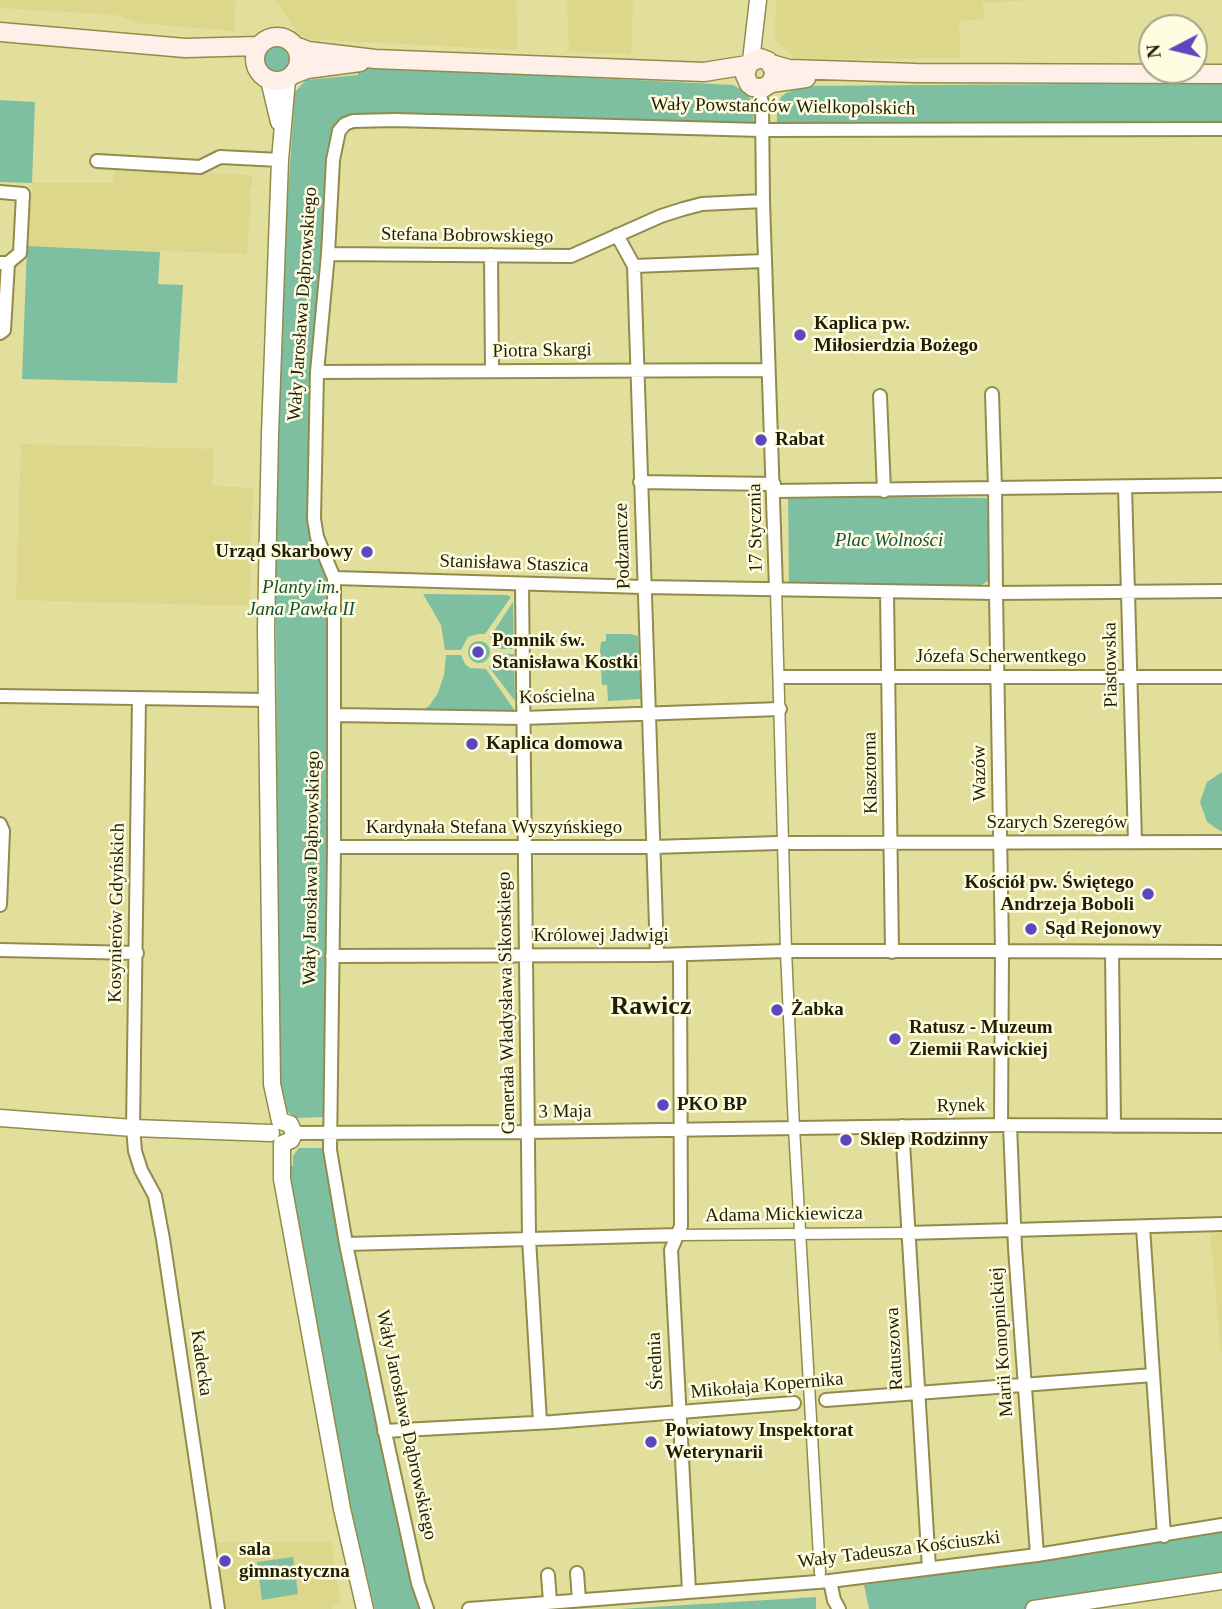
<!DOCTYPE html>
<html>
<head>
<meta charset="utf-8">
<style>
  body { margin:0 }
  #map { position:relative; width:1222px; height:1609px; overflow:hidden; background:#e2de9b; font-family:Georgia,serif }
  canvas { display:block }
  .north { position:absolute; left:1138px; top:14px; width:70px; height:70px; box-sizing:border-box; background:#fefde2; border:2px solid #a5a489; border-radius:50%; rotate:263deg; font-size:19px; font-weight:700; line-height:28px; text-align:center; color:#201e03 }
  .north::after { content:''; display:block; margin:auto; width:24px; height:32px; background:#5b48c0; clip-path:polygon(50% 0,100% 100%,50% 72%,0 100%) }
</style>
</head>
<body>
<div id="map">
<canvas width="1222" height="1609"></canvas>
<div class="north">N</div>
</div>
<script>
const ctx = document.querySelector('canvas').getContext('2d');
ctx.lineJoin = 'round';
function fill(path, color) {
  ctx.fillStyle = color;
  ctx.fill(path, 'evenodd');
}
function toPath(rows) {
  const path = new Path2D();
  for (const r of rows) {
    if (r.length === 3) {
      path.moveTo(r[0] + r[2], r[1]);
      path.arc(r[0], r[1], r[2], 0, 2 * Math.PI);
      continue;
    }
    path.moveTo(r[0], r[1]);
    for (let i = 2; i < r.length; i += 2) path.lineTo(r[i], r[i + 1]);
  }
  return path;
}
function stroke(path, color, width, dash) {
  ctx.strokeStyle = color;
  ctx.lineWidth = width;
  ctx.lineCap = dash ? 'butt' : 'round';
  ctx.setLineDash(dash || []);
  ctx.stroke(path);
}
function label(font, color, halo, rows, align = 'center') {
  ctx.font = font + ' Georgia,serif';
  ctx.lineWidth = 5;
  ctx.setLineDash([]);
  ctx.textBaseline = 'middle';
  ctx.strokeStyle = halo;
  ctx.fillStyle = color;
  for (const [text, x, y, turn = 0] of rows) {
    ctx.save();
    ctx.translate(x, y);
    ctx.rotate((+turn || 0) * Math.PI / 180);
    ctx.textAlign = isNaN(turn) ? turn : align;
    if (halo) ctx.strokeText(text, 0, 0);
    ctx.fillText(text, 0, 0);
    ctx.restore();
  }
}
fill(toPath([
  [0,0,236,0,234,31,138,23,117,15,0,8],
  [275,0,516,0,518,50,308,39,299,34],
  [567,0,633,0,631,54,569,52],
  [776,0,1036,0,982,3,985,19,959,21,960,58,841,59,795,58,775,40],
  [114,171,252,175,252,187,250,188,249,197,251,197,247,254,27,246,32,183,114,183],
  [21,444,214,449,212,486,253,488,249,606,16,600],
  [1222,1229,1222,1351,1221,1351,1210,1230],
  [211,1542,331,1542,341,1605,332,1606,332,1609,222,1609]
]), '#dcd78b');
fill(toPath([
  [280,59,15],
  [370,69,442,70,733,85,746,92,753,104,754,126,342,119,332,132,310,518,327,576,325,1117,297,1118,288,1112,279,1089,275,460,283,264,295,92,306,80,358,75,358,71],
  [1222,83,1222,128,777,125,777,107,781,97,786,93,795,90,795,86],
  [0,100,35,102,32,183,0,182],
  [27,246,160,252,158,284,183,285,177,383,22,379],
  [788,496,986,498,988,501,991,579,981,585,789,586],
  [423,594,507,595,511,597,485,634,478,634,468,637,461,650,445,650,441,625],
  [513,602,514,649,497,649,490,637],
  [606,634,630,634,638,636,641,699,608,701,607,685,602,685,600,650,601,642,606,641],
  [479,652,11],
  [497,654,514,654,515,701,489,667],
  [446,655,461,655,465,664,470,668,486,669,515,711,420,712,429,706,438,693,444,675],
  [1222,772,1222,832,1207,822,1200,802,1207,782],
  [299,1148,326,1148,342,1245,419,1609,375,1609,344,1481,288,1167,293,1166,293,1156],
  [1222,1528,1222,1575,1024,1609,869,1609,864,1585,1165,1539],
  [293,1557,298,1594,262,1600,257,1562],
  [816,1597,816,1609,620,1609]
]), '#7ebfa2');
const pedestrian = toPath([
  [776,589,786,951,794,1128,820,1573],
  [678,1235,908,1233]
]);
const minor = toPath([
  [758,88,762,103,763,201,776,589],
  [97,161,200,167,220,157,280,160],
  [0,192,23,194,20,253,8,263,0,263],
  [617,235,634,266],
  [328,254,571,256,661,216,683,209,702,204,763,201],
  [491,255,492,371],
  [0,333,4,330,8,263],
  [317,372,768,370],
  [992,394,995,488,1222,485],
  [880,396,884,491],
  [640,482,774,484],
  [1125,487,1135,842],
  [334,578,644,587,996,593,995,488,774,491],
  [522,584,529,1239,540,1422],
  [1222,591,996,593,1002,951,1222,952],
  [887,593,892,952],
  [780,677,1222,677],
  [0,696,267,700],
  [139,699,133,1128,135,1151,141,1170,155,1196,163,1239,218,1609],
  [335,715,523,718,780,709],
  [0,824,3,831,0,905],
  [790,843,1222,842],
  [334,847,654,847,778,843],
  [0,950,137,953],
  [1112,952,1114,1126],
  [657,955,634,266,764,261],
  [680,955,681,1226,671,1250,689,1591],
  [332,956,657,955,786,951,1002,951,1001,1125],
  [1010,1125,1015,1248,1037,1555],
  [902,1126,929,1568],
  [294,1133,527,1132,1001,1125,1222,1126],
  [1143,1227,1164,1536],
  [908,1233,1222,1224],
  [346,1244,678,1235],
  [826,1400,1153,1375],
  [384,1431,553,1422,794,1403],
  [577,1573,579,1600],
  [548,1575,550,1602],
  [830,1581,834,1600,839,1609],
  [427,1609,418,1583,386,1437,346,1244,330,1150,334,847,334,578,317,537,314,519,317,372,328,254,333,160,339,131,345,124,353,121,395,120,761,130,1222,129],
  [469,1609,830,1581,1037,1555,1222,1525]
]);
const tertiary = toPath([
  [751,61,758,0],
  [269,80,279,122],
  [0,1118,133,1128,271,1133],
  [280,1121,272,1084,266,628,270,434,280,160,287,79],
  [280,1121,290,1124,294,1133,291,1140,282,1144],
  [282,1144,282,1179,342,1509,365,1609],
  [1034,1609,1222,1581]
]);
const secondary = toPath([
  [0,32,185,48,259,46],
  [277,59,22],
  [295,46,308,51,375,59,704,72,747,65],
  [771,64,789,69,916,73,1222,74],
  [294,74,307,69,360,62],
  [771,83,775,71,768,61,760,58,749,63,745,75,749,84,753,87,763,88,771,83,806,78]
]);
stroke(pedestrian, '#918c4b', 13);
stroke(minor, '#918c4b', 16);
stroke(tertiary, '#918c4b', 19);
stroke(secondary, '#918c4b', 21);
stroke(pedestrian, '#fff', 10);
stroke(minor, '#fff', 12);
stroke(tertiary, '#fff', 16);
stroke(secondary, '#feefe8', 18);
for (const [x, y, r, color] of [
  [800,335,7,"#5b48c0"],
  [761,440,7,"#5b48c0"],
  [367,552,7,"#5b48c0"],
  [478,652,7,"#5b48c0"],
  [472,744,7,"#5b48c0"],
  [1148,894,7,"#5b48c0"],
  [1031,929,7,"#5b48c0"],
  [777,1010,7,"#5b48c0"],
  [895,1039,7,"#5b48c0"],
  [663,1105,7,"#5b48c0"],
  [846,1140,7,"#5b48c0"],
  [651,1442,7,"#5b48c0"],
  [225,1561,7,"#5b48c0"]
]) {
  const dot = new Path2D();
  dot.arc(x, y, r, 0, 2 * Math.PI);
  ctx.fillStyle = color;
  ctx.fill(dot);
  stroke(dot, '#fefde2', 2.5);
}
label('19px', '#201e03', '#fefde2', [
  ["Wały Powstańców Wielkopolskich",783,107,1],
  ["Stefana Bobrowskiego",467,236,1],
  ["Wały Jarosława Dąbrowskiego",303,304,-86],
  ["Piotra Skargi",542,351,-1],
  ["17 Stycznia",756,528,-91],
  ["Podzamcze",623,546,-92],
  ["Stanisława Staszica",514,564,2],
  ["Józefa Scherwentkego",1001,657],
  ["Piastowska",1111,665,-91],
  ["Kościelna",557,697,-2],
  ["Klasztorna",871,773,-91],
  ["Wazów",980,773,-91],
  ["Szarych Szeregów",1057,823],
  ["Kardynała Stefana Wyszyńskiego",494,828],
  ["Wały Jarosława Dąbrowskiego",312,868,-89],
  ["Kosynierów Gdyńskich",117,913,-89],
  ["Królowej Jadwigi",601,936],
  ["Generała Władysława Sikorskiego",507,1003,-91],
  ["Rynek",961,1106,-1],
  ["3 Maja",565,1112,-1],
  ["Adama Mickiewicza",784,1215,-1],
  ["Marii Konopnickiej",1002,1342,-94],
  ["Ratuszowa",895,1349,-93],
  ["Średnia",656,1361,-93],
  ["Kadecka",201,1363,82],
  ["Mikołaja Kopernika",767,1386,-5],
  ["Wały Jarosława Dąbrowskiego",406,1425,78],
  ["Wały Tadeusza Kościuszki",899,1550,-7]
]);
label('bold 19px', '#201e03', '#fefde2', [
  ["Kaplica pw.",814,324],
  ["Miłosierdzia Bożego",814,346],
  ["Rabat",775,440],
  ["Urząd Skarbowy",353,552,"right"],
  ["Pomnik św.",492,641],
  ["Stanisława Kostki",492,663],
  ["Kaplica domowa",486,744],
  ["Kościół pw. Świętego",1134,883,"right"],
  ["Andrzeja Boboli",1134,905,"right"],
  ["Sąd Rejonowy",1045,929],
  ["Żabka",791,1010],
  ["Ratusz - Muzeum",909,1028],
  ["Ziemii Rawickiej",909,1050],
  ["PKO BP",677,1105],
  ["Sklep Rodzinny",860,1140],
  ["Powiatowy Inspektorat",665,1431],
  ["Weterynarii",665,1453],
  ["sala",239,1550],
  ["gimnastyczna",239,1572]
], 'left');
label('italic 19px', '#16513b', '#fefde2', [
  ["Plac Wolności",889,541],
  ["Planty im.",301,588],
  ["Jana Pawła II",301,610]
]);
label('bold 26px', '#201e03', '#fefde2', [
  ["Rawicz",651,1007]
]);
</script>
</body>
</html>
